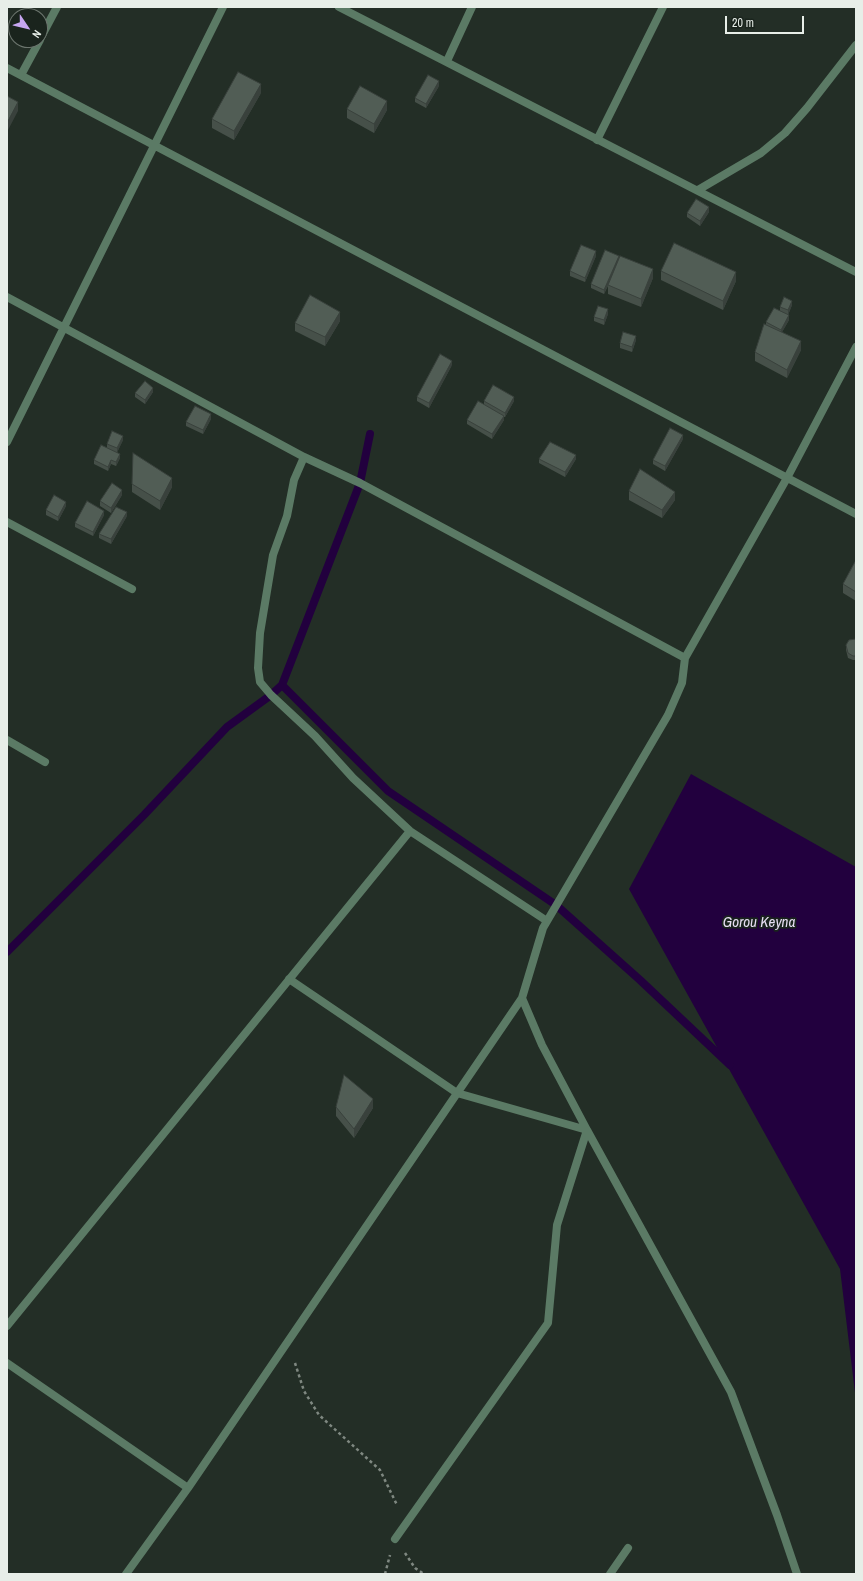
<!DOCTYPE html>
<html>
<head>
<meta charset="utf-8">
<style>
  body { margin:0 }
  #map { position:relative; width:863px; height:1581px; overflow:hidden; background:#232e26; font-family:"Archivo Narrow",sans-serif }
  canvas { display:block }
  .frame { position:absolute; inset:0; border:8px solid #e7eee8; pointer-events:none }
  .north { position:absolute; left:8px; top:8px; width:40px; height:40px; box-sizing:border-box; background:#1a241d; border:1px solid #6c756e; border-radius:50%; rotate:125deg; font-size:11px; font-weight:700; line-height:16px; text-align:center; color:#e7eee8 }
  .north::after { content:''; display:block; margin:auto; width:14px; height:18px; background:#c6a6f0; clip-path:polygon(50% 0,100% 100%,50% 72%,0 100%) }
  .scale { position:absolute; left:725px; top:16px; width:79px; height:18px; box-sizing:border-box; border:2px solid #e7eee8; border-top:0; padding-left:5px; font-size:12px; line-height:14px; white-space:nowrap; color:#e7eee8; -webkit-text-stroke:3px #1a241d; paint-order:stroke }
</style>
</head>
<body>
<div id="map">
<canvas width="863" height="1581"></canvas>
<div class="frame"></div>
<div class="north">N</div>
<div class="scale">20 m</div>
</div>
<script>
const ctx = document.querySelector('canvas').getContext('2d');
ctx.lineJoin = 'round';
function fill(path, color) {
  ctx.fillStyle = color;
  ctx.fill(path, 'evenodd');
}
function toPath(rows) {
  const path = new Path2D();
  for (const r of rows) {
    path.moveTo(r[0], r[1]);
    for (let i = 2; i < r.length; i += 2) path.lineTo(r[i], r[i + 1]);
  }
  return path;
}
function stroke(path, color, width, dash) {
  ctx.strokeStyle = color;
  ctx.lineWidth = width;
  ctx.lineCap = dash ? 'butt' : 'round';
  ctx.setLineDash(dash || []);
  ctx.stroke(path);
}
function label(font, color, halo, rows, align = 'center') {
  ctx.font = font + ' "Archivo Narrow",sans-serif';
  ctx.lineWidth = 3.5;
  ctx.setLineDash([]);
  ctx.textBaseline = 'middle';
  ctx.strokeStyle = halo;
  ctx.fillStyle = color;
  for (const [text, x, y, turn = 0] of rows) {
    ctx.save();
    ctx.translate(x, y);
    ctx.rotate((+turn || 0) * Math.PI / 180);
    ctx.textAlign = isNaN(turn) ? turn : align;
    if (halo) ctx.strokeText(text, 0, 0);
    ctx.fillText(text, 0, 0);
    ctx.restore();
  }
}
fill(toPath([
  [691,774,856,867,856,1401,840,1269,629,889]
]), '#22003e');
stroke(toPath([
  [370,434,360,483,282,685,388,791,556,905,640,980,730,1065],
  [7,952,144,815,227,727,271,695,282,685]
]), '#22003e', 8);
stroke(toPath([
  [295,1363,304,1391,319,1415,380,1470,397,1505],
  [405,1553,415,1568,424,1574],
  [385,1574,390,1555]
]), '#7f8881', 2.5, [3, 3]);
stroke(toPath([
  [339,7,856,272],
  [40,39,57,7],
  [447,61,472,7],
  [7,68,856,514],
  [21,75,40,40],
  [597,140,663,7],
  [698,190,761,153,785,133,807,108,856,45],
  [7,297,304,457,360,483,685,658],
  [7,442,223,7],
  [304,457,294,480,287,516,273,555,260,633,258,668,260,682,271,695,315,736,353,778,410,831,547,921],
  [7,522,132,589],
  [7,740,45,762],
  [289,979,457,1093,587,1130,731,1392,777,1515,797,1574],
  [7,1326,410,831],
  [7,1363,188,1488],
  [395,1539,548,1323,557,1225,587,1130,542,1045,522,998,543,928,668,715,682,683,685,658,787,478,856,347],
  [126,1574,188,1488,522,998],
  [610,1574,628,1548]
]), '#5b7a65', 8);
fill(toPath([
  [439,86,426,108,415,102,415,98],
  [261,93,234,140,212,128,212,119],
  [347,109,387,110,374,133,347,118],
  [709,212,700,226,687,217,687,213],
  [596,256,585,282,570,276,570,271],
  [619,259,653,278,641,307,608,294,608,286,604,294,591,288,591,284],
  [661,271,736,281,723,310,661,280],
  [792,305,788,315,780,311,780,307],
  [608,314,604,325,594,321,594,317],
  [789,320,782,332,801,350,787,378,755,361,755,352,766,325,766,322],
  [340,321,325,346,295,331,295,323],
  [636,340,632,352,620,348,620,343],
  [452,365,429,408,417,401,417,397],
  [153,392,145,404,135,397,135,393],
  [484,401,514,401,505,417,504,417,504,420,492,439,467,424,467,420,484,404],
  [211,419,203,434,186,426,186,422],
  [683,439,665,471,653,464,653,460],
  [123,440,117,452,120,458,116,466,111,464,108,471,94,464,94,460,107,448,107,444],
  [539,459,576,459,565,477,539,463],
  [132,484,172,487,160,510,132,492],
  [629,491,675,500,662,518,629,500],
  [122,495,111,513,100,506,100,501],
  [66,506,58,521,46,515,46,510],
  [104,515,93,536,75,527,75,523],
  [127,516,111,544,99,538,99,534],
  [856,560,856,601,843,593,843,584],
  [856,639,856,660,853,660,848,658,846,650,846,645],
  [336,1107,373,1108,354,1138,336,1116]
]), '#465049');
fill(toPath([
  [439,81,439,86,426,108,426,104],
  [261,84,261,93,234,140,234,131],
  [387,101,387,110,374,133,374,124],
  [18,102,18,111,7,132,7,123],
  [709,207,709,212,700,226,700,221],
  [596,251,596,256,585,282,585,278],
  [619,256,619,260,604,294,604,290],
  [653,269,653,278,641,307,641,299],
  [736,272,736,281,723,310,723,301],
  [792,301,792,305,788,315,788,310],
  [608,309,608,314,604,325,604,320],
  [340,312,340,321,325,346,325,337],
  [789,315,789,320,781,334,781,330],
  [636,336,636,340,632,352,632,347],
  [801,341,801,350,787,378,787,370],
  [452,361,452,365,429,408,429,403],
  [153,388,153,392,145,404,145,400],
  [514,397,514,401,505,417,505,413],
  [211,414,211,419,203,434,203,430],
  [504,416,504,420,492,439,492,434],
  [683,435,683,439,665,471,665,466],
  [123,436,123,440,117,453,117,448],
  [120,454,120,458,116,466,116,462],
  [576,455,576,459,565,477,565,472],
  [111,460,111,464,108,471,108,467],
  [172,478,172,487,160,510,160,501],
  [122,490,122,495,111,513,111,508],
  [675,492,675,500,662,518,662,510],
  [66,502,66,506,58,521,58,517],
  [104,511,104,515,93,536,93,532],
  [127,512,127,516,111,544,111,539],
  [373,1099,373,1108,354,1138,354,1129]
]), '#39413c');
const building = toPath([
  [238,72,261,84,234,131,212,119,238,72],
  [428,75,439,81,426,104,415,98,428,75],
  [360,86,387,101,374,124,347,109,360,86],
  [7,96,18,102,7,123,7,96],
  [696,199,709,207,700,221,687,213,696,199],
  [674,243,736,272,723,301,661,271,674,243],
  [581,245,596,251,585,278,570,271,581,245],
  [605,250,619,256,604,290,591,284,605,250],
  [620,256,653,269,641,299,608,285,620,256],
  [310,295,340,312,325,337,295,323,310,295],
  [784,297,792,301,788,310,780,307,784,297],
  [598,306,608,309,604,320,594,317,598,306],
  [774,308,789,315,781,330,766,322,774,308],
  [764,324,801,341,787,370,755,352,764,324],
  [623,332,636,336,632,347,620,343,623,332],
  [440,354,452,361,429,403,417,397,440,354],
  [145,381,153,388,145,400,135,393,145,381],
  [493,385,514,397,505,413,484,401,493,385],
  [478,401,504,416,492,434,467,420,478,401],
  [195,406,211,414,203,430,186,422,195,406],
  [670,428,683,435,665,466,653,460,670,428],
  [112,431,123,436,117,448,107,444,112,431],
  [550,442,576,455,565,472,539,459,550,442],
  [101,445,120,454,116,462,111,460,108,467,94,460,101,445],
  [133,453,172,478,160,501,132,484,133,453],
  [640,469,675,492,662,510,629,491,640,469],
  [112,483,122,490,111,508,100,501,112,483],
  [54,495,66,502,58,517,46,510,54,495],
  [87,501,104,511,93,532,75,523,87,501],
  [116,507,127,512,111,539,99,534,116,507],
  [856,560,856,592,843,584,856,560],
  [856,639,856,656,853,656,848,653,846,645,849,640,856,639],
  [344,1075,373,1099,354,1129,336,1107,344,1075]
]);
fill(building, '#515d55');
stroke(building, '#39413c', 1);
label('italic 15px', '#e6def2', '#1a241d', [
  ["Gorou Keyna",759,923]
]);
</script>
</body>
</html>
